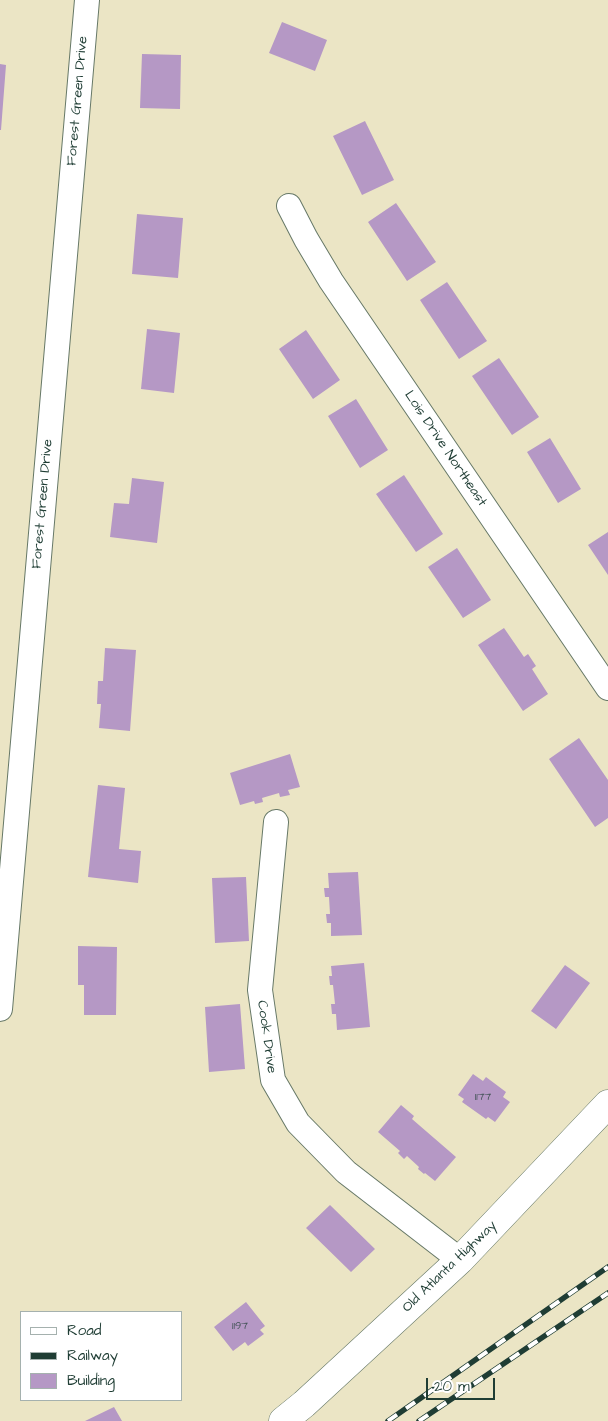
<!DOCTYPE html>
<html>
<head>
<meta charset="utf-8">
<style>
  body { margin:0 }
  #map { position:relative; width:608px; height:1421px; overflow:hidden; background:#ebe5c5; font-family:"Architects Daughter",sans-serif }
  canvas { display:block }
  .legend { position:absolute; left:20px; top:1311px; width:162px; height:90px; box-sizing:border-box; background:#fff; border:1px solid #a5b1ae; margin:0; padding:6px 9px; list-style:none; font-size:15px; color:#1f3d34 }
  .legend li { display:flex; align-items:center; gap:10px; height:25px }
  .legend b { width:25px; border:1px solid #a5b1ae }
  .scale { position:absolute; left:426px; top:1378px; width:69px; height:22px; box-sizing:border-box; border:2px solid #1f3d34; border-top:0; padding-left:6px; font-size:15px; line-height:18px; white-space:nowrap; color:#1f3d34; -webkit-text-stroke:4px #fff; paint-order:stroke }
</style>
</head>
<body>
<div id="map">
<canvas width="608" height="1421"></canvas>
<ul class="legend">
<li><b style="height:6px;background:#fff"></b>Road</li>
<li><b style="height:6px;background:#1f3d34"></b>Railway</li>
<li><b style="height:14px;background:#b598c5"></b>Building</li>
</ul>
<div class="scale">20 m</div>
</div>
<script>
const ctx = document.querySelector('canvas').getContext('2d');
ctx.lineJoin = 'round';
function fill(path, color) {
  ctx.fillStyle = color;
  ctx.fill(path, 'evenodd');
}
function toPath(rows) {
  const path = new Path2D();
  for (const r of rows) {
    path.moveTo(r[0], r[1]);
    for (let i = 2; i < r.length; i += 2) path.lineTo(r[i], r[i + 1]);
  }
  return path;
}
function stroke(path, color, width, dash) {
  ctx.strokeStyle = color;
  ctx.lineWidth = width;
  ctx.lineCap = dash ? 'butt' : 'round';
  ctx.setLineDash(dash || []);
  ctx.stroke(path);
}
function label(font, color, halo, rows, align = 'center') {
  ctx.font = font + ' "Architects Daughter",sans-serif';
  ctx.lineWidth = 4;
  ctx.setLineDash([]);
  ctx.textBaseline = 'middle';
  ctx.strokeStyle = halo;
  ctx.fillStyle = color;
  for (const [text, x, y, turn = 0] of rows) {
    ctx.save();
    ctx.translate(x, y);
    ctx.rotate((+turn || 0) * Math.PI / 180);
    ctx.textAlign = isNaN(turn) ? turn : align;
    if (halo) ctx.strokeText(text, 0, 0);
    ctx.fillText(text, 0, 0);
    ctx.restore();
  }
}
fill(toPath([
  [282,22,327,40,315,71,269,53],
  [142,54,181,55,180,109,140,108],
  [0,64,6,65,1,130,0,130],
  [365,121,394,180,362,195,333,136],
  [396,203,436,262,407,281,368,222],
  [137,214,183,218,178,278,132,274],
  [447,282,487,341,459,359,420,300],
  [147,329,180,333,174,393,141,389],
  [306,330,340,380,313,399,279,349],
  [499,358,539,417,512,435,472,376],
  [356,399,388,450,360,468,328,416],
  [550,438,581,489,558,503,527,452],
  [404,475,443,534,416,552,376,494],
  [132,478,164,482,157,543,110,537,114,503,129,504],
  [608,532,608,575,588,545],
  [457,548,491,600,463,618,428,567],
  [504,628,524,657,528,654,536,666,532,669,548,694,523,711,478,645],
  [105,648,136,650,130,731,99,728,101,704,97,704,98,681,103,681],
  [579,738,608,780,608,818,595,827,549,759],
  [290,754,300,787,288,790,290,795,280,797,279,793,262,798,263,802,255,804,254,801,240,805,230,773],
  [98,785,125,788,119,849,141,851,138,883,88,877],
  [358,872,362,935,331,936,331,923,327,923,326,914,330,914,329,897,325,897,324,888,329,888,328,873],
  [246,877,249,941,215,943,212,878],
  [78,946,117,947,116,1015,84,1015,84,985,78,985],
  [364,963,370,1027,337,1030,336,1014,332,1014,331,1004,335,1004,333,985,330,985,329,976,332,976,331,966],
  [565,965,590,983,556,1029,531,1011],
  [240,1004,245,1069,209,1072,205,1007],
  [473,1074,483,1081,486,1077,506,1092,503,1097,510,1102,495,1122,488,1117,486,1119,462,1102,464,1099,458,1095],
  [401,1105,414,1116,412,1119,456,1157,435,1181,425,1173,424,1174,418,1169,419,1167,407,1156,404,1159,398,1153,400,1151,378,1132],
  [330,1205,375,1249,351,1272,306,1228],
  [246,1302,265,1326,260,1330,264,1334,248,1346,245,1342,233,1351,214,1327],
  [114,1407,122,1421,85,1421]
]), '#b598c5');
const minor = toPath([
  [289,206,306,239,331,281,608,688],
  [276,822,260,990,273,1080,298,1123,346,1172,460,1260],
  [0,1009,87,0]
]);
const tertiary = toPath([
  [283,1421,304,1404,460,1260,608,1104]
]);
stroke(minor, '#667867', 26);
stroke(tertiary, '#667867', 29);
stroke(minor, '#fff', 24);
stroke(tertiary, '#fff', 28);
const rail = toPath([
  [388,1421,608,1267],
  [419,1421,608,1293]
]);
stroke(rail, '#1f3d34', 5.5);
stroke(rail, '#fff', 4, [11]);
label('11px', '#445458', null, [
  ["1177",483,1098],
  ["1197",240,1327]
]);
label('14px', '#1f3d34', '#fff', [
  ["Forest Green Drive",78,101,-85],
  ["Lois Drive Northeast",445,449,56],
  ["Forest Green Drive",43,504,-85],
  ["Cook Drive",266,1037,82],
  ["Old Atlanta Highway",450,1267,-44]
]);
</script>
</body>
</html>
